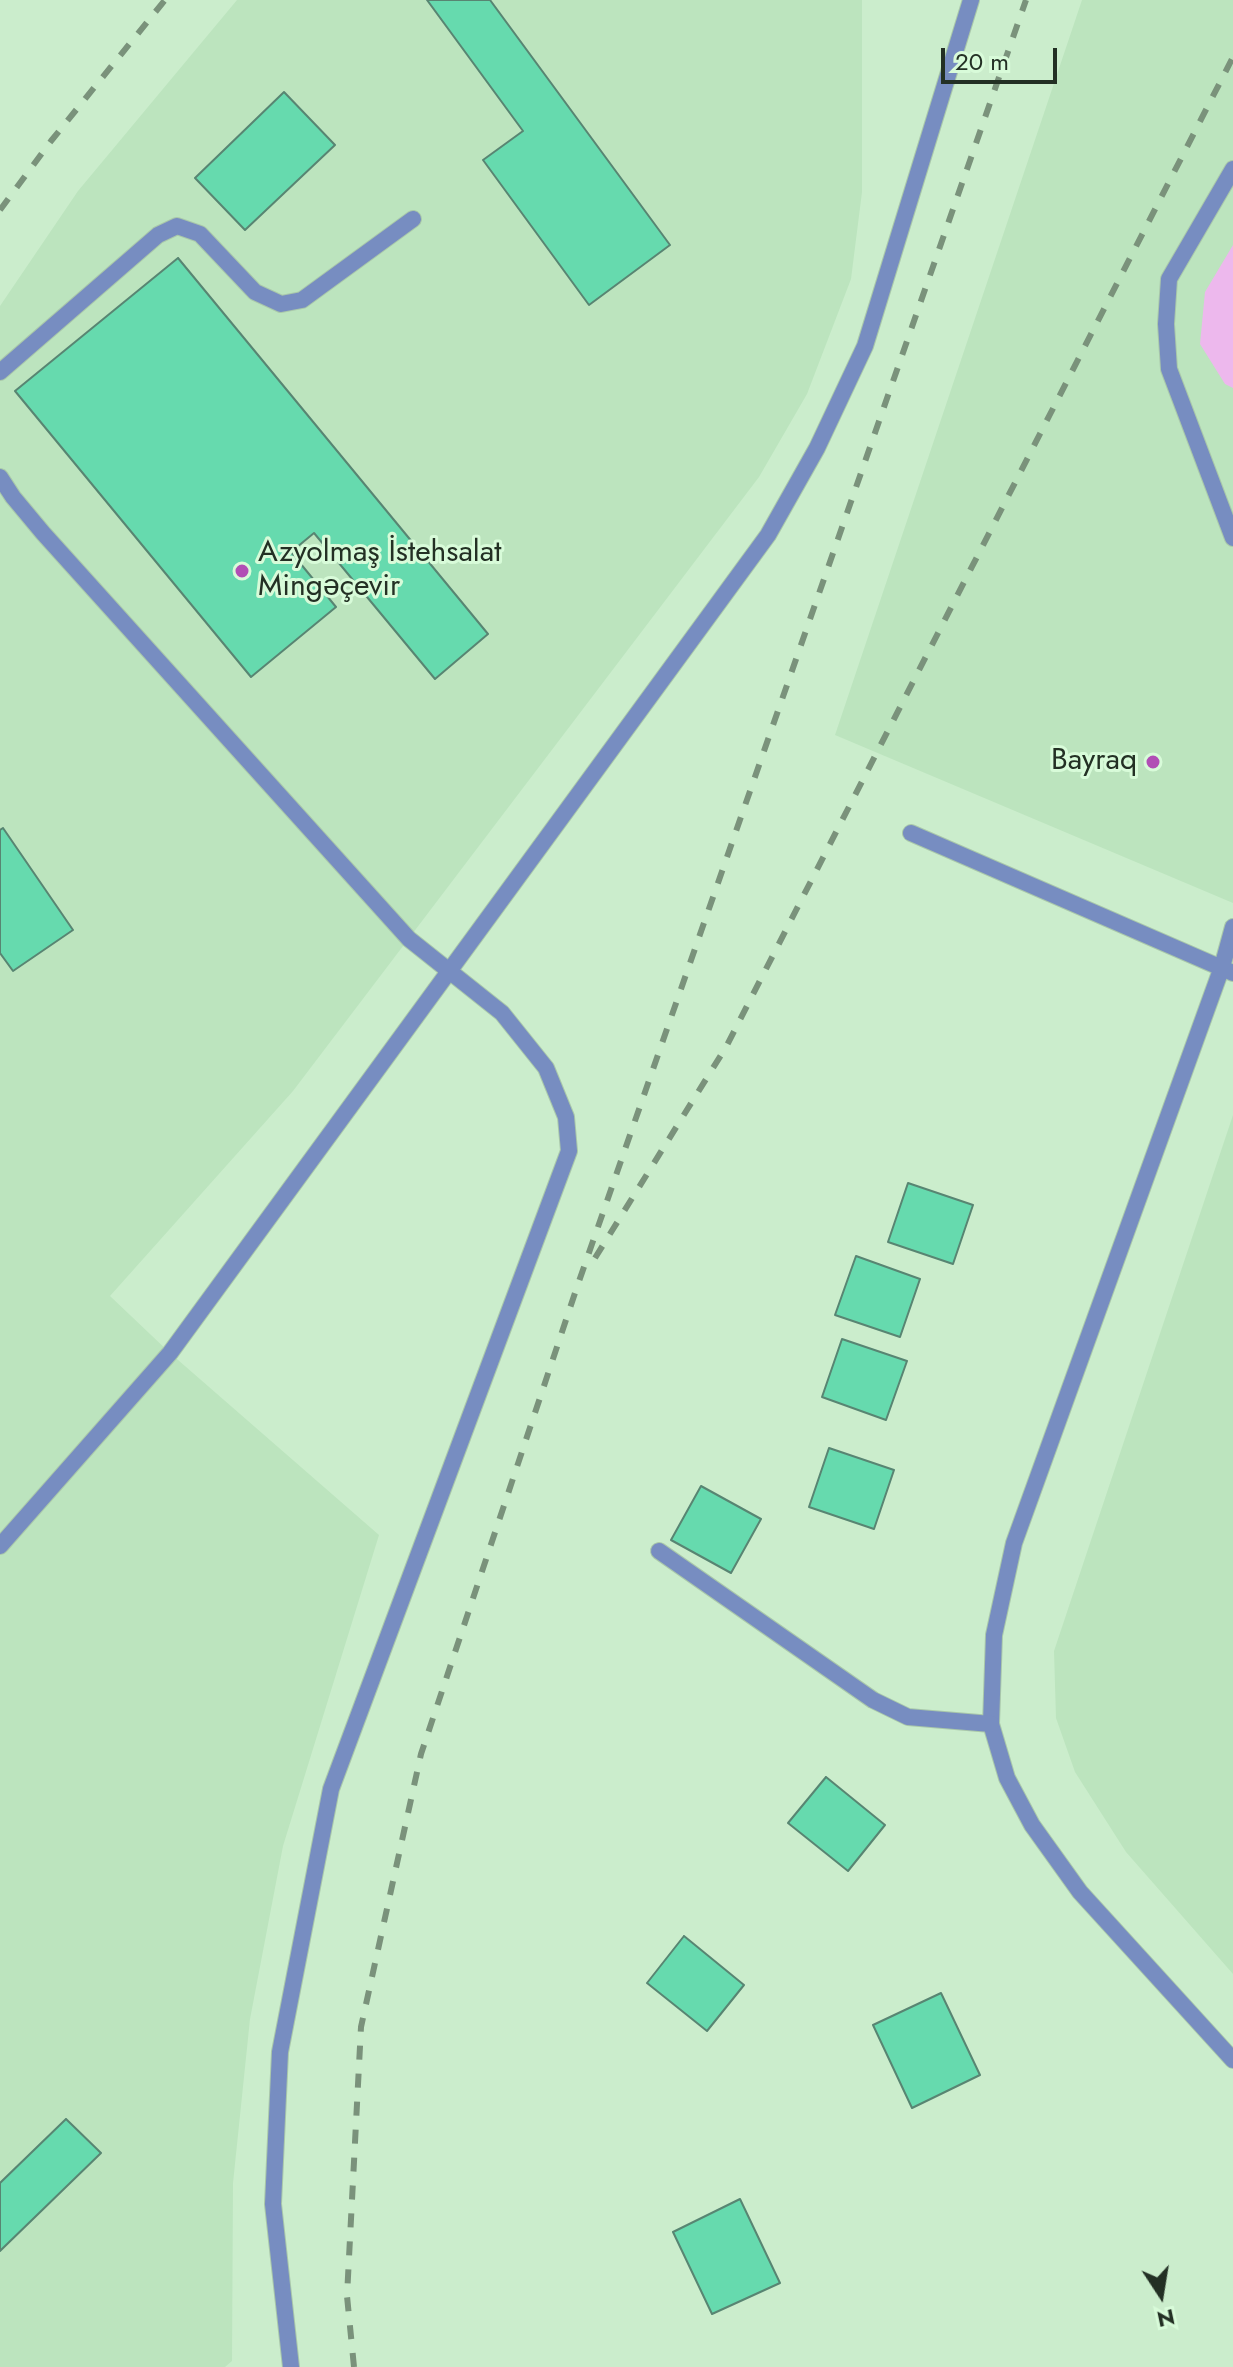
<!DOCTYPE html>
<html>
<head>
<meta charset="utf-8">
<style>
  body { margin:0 }
  #map { position:relative; width:1233px; height:2367px; overflow:hidden; background:#cbedcc; font-family:Jost,sans-serif }
  canvas { display:block }
  .north { position:absolute; left:1121px; top:2255px; width:80px; height:80px; -webkit-text-stroke:6px #d8fbd9; paint-order:stroke; rotate:168deg; font-size:22px; font-weight:700; line-height:32px; text-align:center; color:#233024 }
  .north::after { content:''; display:block; margin:auto; width:28px; height:36px; background:#233024; clip-path:polygon(50% 0,100% 100%,50% 72%,0 100%) }
  .scale { position:absolute; left:941px; top:48px; width:116px; height:36px; box-sizing:border-box; border:4px solid #233024; border-top:0; padding-left:10px; font-size:24px; line-height:28px; white-space:nowrap; color:#233024; -webkit-text-stroke:6px #d8fbd9; paint-order:stroke }
</style>
</head>
<body>
<div id="map">
<canvas width="1233" height="2367"></canvas>
<div class="north">N</div>
<div class="scale">20 m</div>
</div>
<script>
const ctx = document.querySelector('canvas').getContext('2d');
ctx.lineJoin = 'round';
function fill(path, color) {
  ctx.fillStyle = color;
  ctx.fill(path, 'evenodd');
}
function toPath(rows) {
  const path = new Path2D();
  for (const r of rows) {
    path.moveTo(r[0], r[1]);
    for (let i = 2; i < r.length; i += 2) path.lineTo(r[i], r[i + 1]);
  }
  return path;
}
function stroke(path, color, width, dash) {
  ctx.strokeStyle = color;
  ctx.lineWidth = width;
  ctx.lineCap = dash ? 'butt' : 'round';
  ctx.setLineDash(dash || []);
  ctx.stroke(path);
}
function label(font, color, halo, rows, align = 'center') {
  ctx.font = font + ' Jost,sans-serif';
  ctx.lineWidth = 6;
  ctx.setLineDash([]);
  ctx.textBaseline = 'middle';
  ctx.strokeStyle = halo;
  ctx.fillStyle = color;
  for (const [text, x, y, turn = 0] of rows) {
    ctx.save();
    ctx.translate(x, y);
    ctx.rotate((+turn || 0) * Math.PI / 180);
    ctx.textAlign = isNaN(turn) ? turn : align;
    if (halo) ctx.strokeText(text, 0, 0);
    ctx.fillText(text, 0, 0);
    ctx.restore();
  }
}
fill(toPath([
  [237,0,862,0,862,192,851,279,807,394,759,477,293,1091,110,1296,170,1353,379,1535,283,1846,250,2019,233,2183,232,2361,225,2367,0,2367,0,306,78,191],
  [1082,0,1233,0,1233,903,835,735],
  [1233,1115,1233,1974,1126,1852,1075,1772,1056,1718,1054,1651]
]), '#bce4be');
fill(toPath([
  [1233,245,1233,388,1225,384,1200,344,1205,292]
]), '#edb8ed');
const building = toPath([
  [427,0,490,0,670,245,589,305,483,160,523,131,427,0],
  [284,92,335,145,245,230,195,178,284,92],
  [178,258,488,634,435,679,314,533,291,552,336,607,251,677,15,391,178,258],
  [3,828,73,930,13,971,0,953,0,830,3,828],
  [908,1183,973,1205,953,1264,888,1242,908,1183],
  [856,1256,920,1279,900,1337,835,1315,856,1256],
  [842,1339,907,1361,886,1420,822,1397,842,1339],
  [829,1448,894,1470,874,1529,809,1507,829,1448],
  [701,1486,761,1519,731,1573,671,1540,701,1486],
  [826,1777,885,1825,848,1871,788,1823,826,1777],
  [684,1936,744,1985,707,2031,647,1983,684,1936],
  [941,1993,980,2075,912,2108,873,2025,941,1993],
  [66,2119,101,2153,0,2251,0,2183,66,2119],
  [740,2199,780,2283,712,2314,673,2232,740,2199]
]);
fill(building, '#66daae');
stroke(building, '#588572', 2);
const lane = toPath([
  [1233,169,1169,279,1166,324,1169,369,1233,538],
  [0,372,158,235,177,226,200,234,255,292,281,304,302,300,413,219],
  [0,477,13,497,43,533,409,939,502,1013,546,1068,566,1117,569,1151,331,1789,280,2052,273,2204,291,2367],
  [911,833,1233,973],
  [1233,927,1222,967,1014,1543,994,1635,991,1724,1007,1778,1032,1825,1080,1892,1233,2060],
  [0,1546,170,1353,768,535,817,448,865,346,971,0]
]);
const street = toPath([
  [659,1551,873,1700,908,1717,991,1724]
]);
stroke(lane, '#a9c7aa', 18);
stroke(street, '#a9c7aa', 18);
stroke(lane, '#778dc1', 16);
stroke(street, '#778dc1', 16);
stroke(toPath([
  [0,210,51,141,165,0],
  [595,1258,726,1047,1233,57],
  [354,2367,347,2296,361,2027,421,1754,577,1287,1026,0]
]), '#7a927b', 6, [14, 14]);
for (const [x, y, r, color] of [
  [242,571,8,"#b14eb5"],
  [1153,762,8,"#b14eb5"]
]) {
  const dot = new Path2D();
  dot.arc(x, y, r, 0, 2 * Math.PI);
  ctx.fillStyle = color;
  ctx.fill(dot);
  stroke(dot, '#d8fbd9', 3);
}
label('30px', '#233024', '#d8fbd9', [
  ["Azyolmaş İstehsalat",258,554],
  ["Mingəçevir",258,588],
  ["Bayraq",1137,762,"right"]
], 'left');
</script>
</body>
</html>
